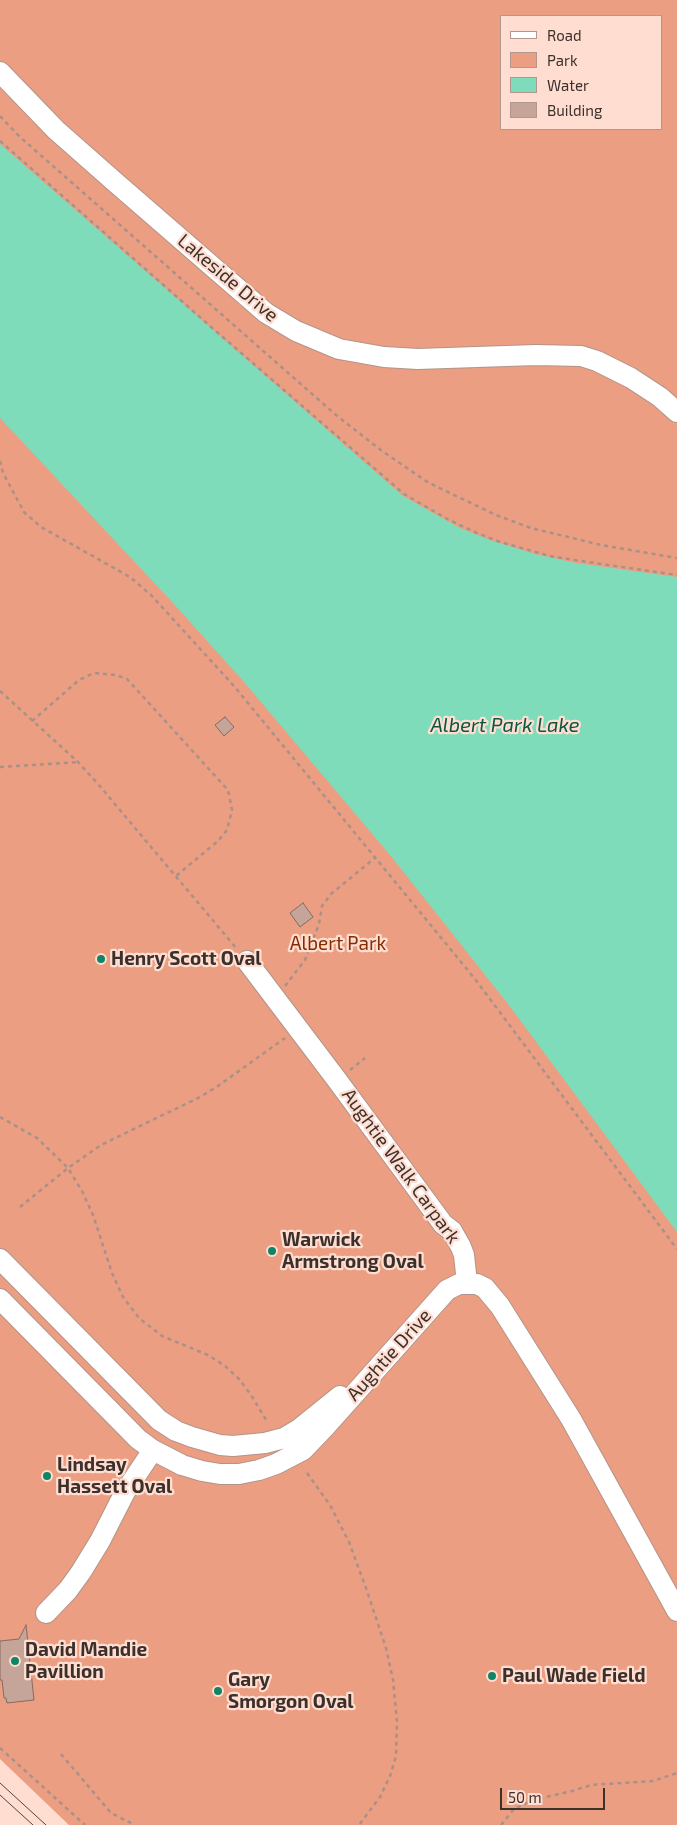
<!DOCTYPE html>
<html>
<head>
<meta charset="utf-8">
<style>
  body { margin:0 }
  #map { position:relative; width:677px; height:1825px; overflow:hidden; background:#ffddd1; font-family:"Exo 2",sans-serif }
  canvas { display:block }
  .legend { position:absolute; left:500px; top:15px; width:162px; height:115px; box-sizing:border-box; background:#ffddd1; border:1px solid #b1988f; margin:0; padding:6px 9px; list-style:none; font-size:15px; color:#3c302b }
  .legend li { display:flex; align-items:center; gap:10px; height:25px }
  .legend b { width:25px; border:1px solid #b1988f }
  .scale { position:absolute; left:500px; top:1788px; width:105px; height:22px; box-sizing:border-box; border:2px solid #3c302b; border-top:0; padding-left:6px; font-size:15px; line-height:18px; white-space:nowrap; color:#3c302b; -webkit-text-stroke:4px #ffddd1; paint-order:stroke }
</style>
</head>
<body>
<div id="map">
<canvas width="677" height="1825"></canvas>
<ul class="legend">
<li><b style="height:6px;background:#fff"></b>Road</li>
<li><b style="height:14px;background:#eb9e82"></b>Park</li>
<li><b style="height:14px;background:#7fdcba"></b>Water</li>
<li><b style="height:14px;background:#c5a59a"></b>Building</li>
</ul>
<div class="scale">50 m</div>
</div>
<script>
const ctx = document.querySelector('canvas').getContext('2d');
ctx.lineJoin = 'round';
function fill(path, color) {
  ctx.fillStyle = color;
  ctx.fill(path, 'evenodd');
}
function toPath(rows) {
  const path = new Path2D();
  for (const r of rows) {
    path.moveTo(r[0], r[1]);
    for (let i = 2; i < r.length; i += 2) path.lineTo(r[i], r[i + 1]);
  }
  return path;
}
function stroke(path, color, width, dash) {
  ctx.strokeStyle = color;
  ctx.lineWidth = width;
  ctx.lineCap = dash ? 'butt' : 'round';
  ctx.setLineDash(dash || []);
  ctx.stroke(path);
}
function label(font, color, halo, rows, align = 'center') {
  ctx.font = font + ' "Exo 2",sans-serif';
  ctx.lineWidth = 4.5;
  ctx.setLineDash([]);
  ctx.textBaseline = 'middle';
  ctx.strokeStyle = halo;
  ctx.fillStyle = color;
  for (const [text, x, y, turn = 0] of rows) {
    ctx.save();
    ctx.translate(x, y);
    ctx.rotate((+turn || 0) * Math.PI / 180);
    ctx.textAlign = isNaN(turn) ? turn : align;
    if (halo) ctx.strokeText(text, 0, 0);
    ctx.fillText(text, 0, 0);
    ctx.restore();
  }
}
fill(toPath([
  [0,0,677,0,677,1825,69,1825,0,1759],
  [501,16,661,16,661,129,501,129]
]), '#eb9e82');
fill(toPath([
  [0,144,403,496,460,528,490,540,535,554,576,563,677,577,677,1232,508,1004,390,855,244,682,173,603,0,418]
]), '#7fdcba');
const building = toPath([
  [225,717,234,727,224,736,215,725,225,717],
  [303,903,313,917,300,927,290,913,303,903],
  [26,1625,34,1700,7,1703,6,1698,4,1698,2,1680,0,1680,0,1641,19,1639,26,1625]
]);
fill(building, '#c5a59a');
stroke(building, '#876a5f', 1);
const minor = toPath([
  [0,72,56,130,115,182,266,313,296,331,339,349,384,357,418,359,536,355,581,356,597,361,631,378,660,397,677,412],
  [247,961,337,1080,443,1224,452,1231,461,1247,464,1255,467,1283],
  [0,1259,159,1420,176,1431,192,1437,220,1445,233,1446,265,1443,284,1438,299,1429,340,1396],
  [0,1299,138,1439,153,1450,182,1465,202,1471,220,1474,239,1474,259,1470,276,1464,303,1450,325,1427,447,1290,459,1284,477,1284,485,1288,500,1306,571,1419,677,1611],
  [46,1613,68,1590,81,1572,100,1541,125,1492,153,1450]
]);
stroke(minor, '#b39489', 22);
stroke(toPath([
  [0,116,20,137,336,415,382,451,429,483,496,515,531,528,601,545,677,558],
  [0,141,210,326,404,494,449,520,477,533,500,542,550,556,574,560,677,575],
  [0,461,3,473,24,512,41,527,130,577,151,595,234,686,475,979,677,1249],
  [0,691,78,762,98,784,237,949],
  [32,721,79,680,94,673,116,675,127,679,228,790,232,810,227,830,218,841,176,876],
  [0,767,78,762],
  [285,986,305,960,319,924,322,906,331,894,376,857],
  [350,1070,365,1058],
  [0,1117,37,1138,68,1168,82,1191,93,1215,112,1273,123,1297,139,1318,162,1336,208,1355,225,1366,239,1379,251,1395,268,1423],
  [20,1207,68,1168,101,1145,200,1097,218,1086,285,1038],
  [307,1473,330,1505,349,1542,366,1588,386,1648,393,1680,397,1721,396,1756,390,1776,380,1797,359,1825],
  [0,1748,85,1825],
  [61,1754,111,1813,135,1825],
  [501,1825,514,1809,533,1800,572,1791,591,1785,653,1781,677,1773]
]), '#a99188', 2.5, [4, 4]);
stroke(minor, '#fff', 20);
stroke(toPath([
  [0,1783,46,1825],
  [0,1795,33,1825]
]), '#52443e', 1);
for (const [x, y, r, color] of [
  [101,959,5,"#0f8566"],
  [272,1251,5,"#0f8566"],
  [47,1476,5,"#0f8566"],
  [15,1661,5,"#0f8566"],
  [492,1676,5,"#0f8566"],
  [218,1691,5,"#0f8566"]
]) {
  const dot = new Path2D();
  dot.arc(x, y, r, 0, 2 * Math.PI);
  ctx.fillStyle = color;
  ctx.fill(dot);
  stroke(dot, '#ffddd1', 2);
}
label('19px', '#3c302b', '#ffddd1', [
  ["Lakeside Drive",228,278,40],
  ["Aughtie Walk Carpark",401,1166,54],
  ["Aughtie Drive",389,1355,-48]
]);
label('19px', '#862d00', '#ffddd1', [
  ["Albert Park",338,944]
]);
label('bold 19px', '#3c302b', '#ffddd1', [
  ["Henry Scott Oval",111,959],
  ["Warwick",282,1240],
  ["Armstrong Oval",282,1262],
  ["Lindsay",57,1465],
  ["Hassett Oval",57,1487],
  ["David Mandie",25,1650],
  ["Pavillion",25,1672],
  ["Paul Wade Field",502,1676],
  ["Gary",228,1680],
  ["Smorgon Oval",228,1702]
], 'left');
label('italic 20px', '#095742', '#ffddd1', [
  ["Albert Park Lake",505,725]
]);
</script>
</body>
</html>
